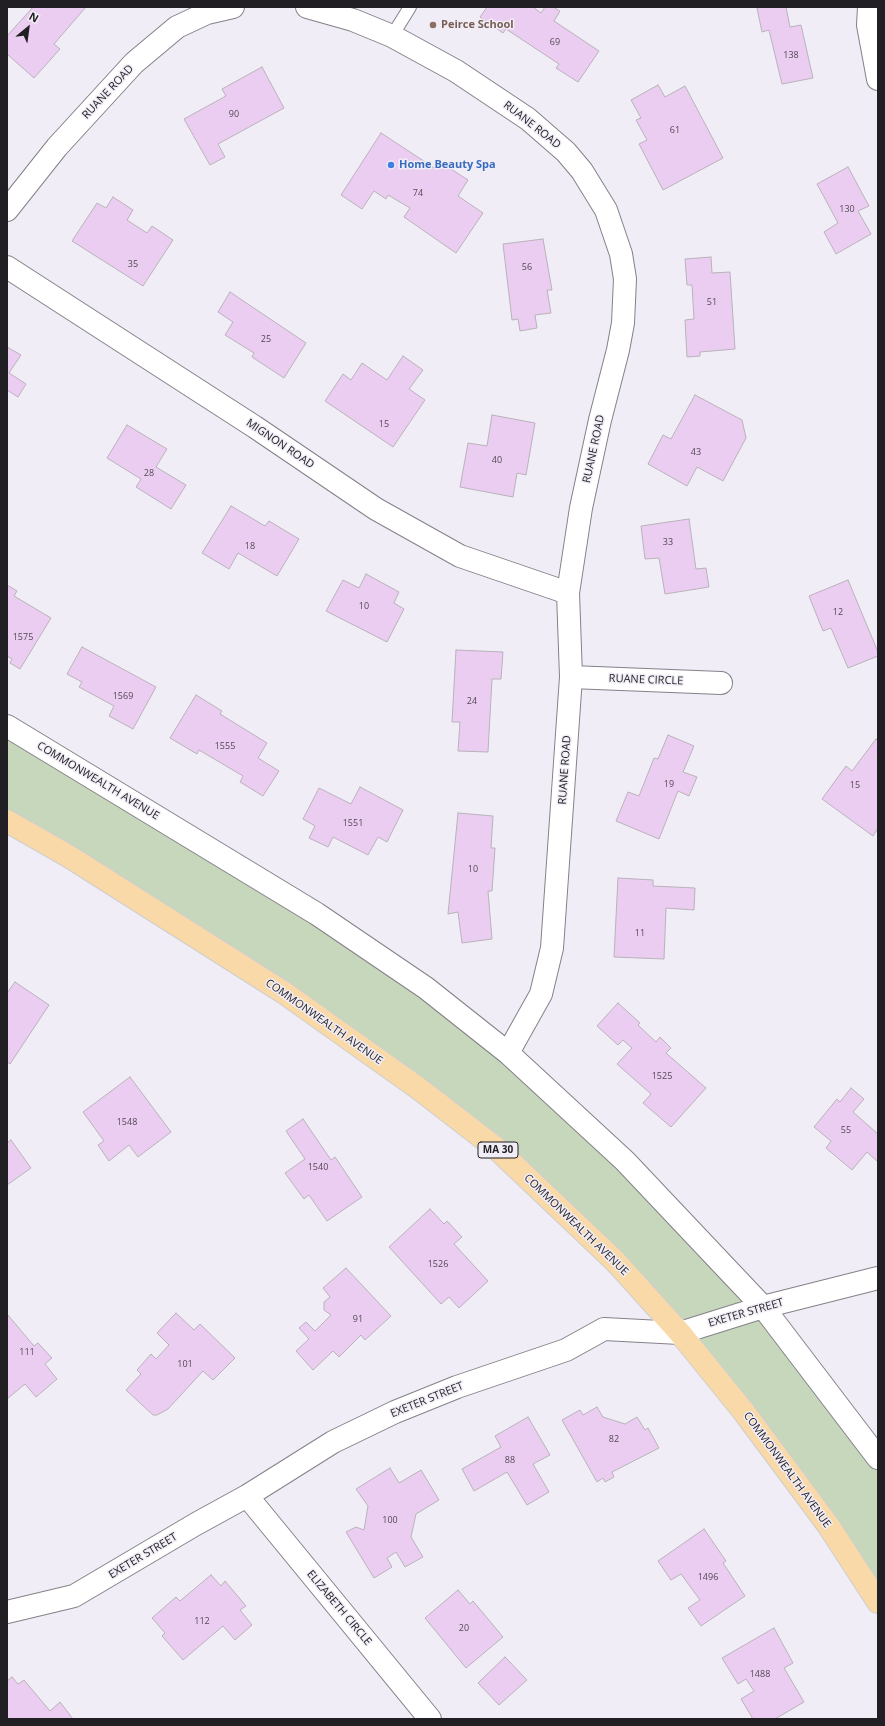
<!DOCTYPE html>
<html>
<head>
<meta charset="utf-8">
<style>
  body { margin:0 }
  #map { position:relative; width:885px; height:1726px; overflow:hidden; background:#f1edf6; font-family:"Open Sans",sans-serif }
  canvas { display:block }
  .frame { position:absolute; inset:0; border:8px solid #211f23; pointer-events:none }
  .north { position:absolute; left:8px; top:8px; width:40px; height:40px; -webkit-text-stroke:3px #f1edf6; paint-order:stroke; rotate:29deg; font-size:11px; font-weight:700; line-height:16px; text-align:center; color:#211f23 }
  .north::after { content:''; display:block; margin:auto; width:14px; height:18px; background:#211f23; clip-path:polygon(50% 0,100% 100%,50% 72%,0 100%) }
</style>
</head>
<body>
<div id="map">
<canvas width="885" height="1726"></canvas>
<div class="frame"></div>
<div class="north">N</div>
</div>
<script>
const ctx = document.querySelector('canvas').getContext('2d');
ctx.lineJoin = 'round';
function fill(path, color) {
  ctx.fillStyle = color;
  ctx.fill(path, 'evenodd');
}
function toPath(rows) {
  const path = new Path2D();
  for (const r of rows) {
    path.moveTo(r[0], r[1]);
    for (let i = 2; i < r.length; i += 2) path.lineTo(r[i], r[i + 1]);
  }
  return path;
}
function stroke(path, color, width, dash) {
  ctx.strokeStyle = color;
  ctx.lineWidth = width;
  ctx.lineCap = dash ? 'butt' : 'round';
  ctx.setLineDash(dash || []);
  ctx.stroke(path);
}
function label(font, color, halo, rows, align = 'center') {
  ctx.font = font + ' "Open Sans",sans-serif';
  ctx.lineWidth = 3;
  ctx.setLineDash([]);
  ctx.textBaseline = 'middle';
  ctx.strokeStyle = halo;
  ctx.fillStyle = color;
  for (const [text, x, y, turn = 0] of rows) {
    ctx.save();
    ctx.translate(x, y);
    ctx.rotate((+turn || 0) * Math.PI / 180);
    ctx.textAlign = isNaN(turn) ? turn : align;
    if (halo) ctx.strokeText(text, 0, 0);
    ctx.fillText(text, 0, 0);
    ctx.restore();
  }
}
fill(toPath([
  [7,726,426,988,625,1161,878,1458,878,1602,680,1333,418,1088,7,821]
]), '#c7d7bb');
const building = toPath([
  [33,7,86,7,54,44,60,49,34,78,7,54,7,36,33,7],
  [487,7,533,7,541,13,545,7,553,7,560,11,554,21,599,51,578,82,556,68,559,64,506,29,503,33,480,17,487,7],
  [763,7,786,7,790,27,801,25,813,78,782,84,769,30,762,32,757,8,763,7],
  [262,67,284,108,218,144,225,157,210,165,184,119,226,96,222,89,262,67],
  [658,85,665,97,685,86,723,158,663,190,639,144,647,140,636,120,641,118,631,100,658,85],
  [381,133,436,169,440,162,468,180,458,196,483,213,456,253,404,217,410,208,388,195,386,199,374,191,362,209,341,195,381,133],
  [848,167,869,206,858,211,871,234,836,254,824,232,838,223,817,184,848,167],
  [113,197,133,210,127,220,147,233,152,226,173,240,143,286,72,241,97,203,106,208,113,197],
  [543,239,552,290,547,290,551,313,535,315,537,328,520,331,518,319,512,320,503,244,543,239],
  [711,257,712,273,730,272,735,349,700,352,700,356,687,357,685,320,694,319,692,285,687,285,685,259,711,257],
  [230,292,306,343,284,378,252,357,254,353,225,335,233,322,218,312,230,292],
  [7,347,21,355,9,373,26,384,18,397,7,390,7,347],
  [403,356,423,370,409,389,425,400,393,447,325,401,343,374,351,380,362,363,387,380,403,356],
  [695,395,742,420,746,438,723,481,697,467,687,486,648,464,663,435,671,439,695,395],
  [492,415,535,423,526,475,517,473,513,497,460,487,468,443,487,446,492,415],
  [127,425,167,449,156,467,186,485,171,509,136,487,141,479,107,458,127,425],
  [231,506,265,526,269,521,299,539,277,576,238,553,229,569,202,553,231,506],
  [689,519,696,569,706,568,709,587,665,594,659,558,645,559,641,526,689,519],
  [366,574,399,592,394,603,404,609,387,642,326,611,343,580,359,588,366,574],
  [848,580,878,652,878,656,848,668,831,628,823,631,809,596,848,580],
  [7,585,17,591,14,596,51,618,20,669,10,663,12,659,7,656,7,585],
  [82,647,156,687,133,729,109,716,114,706,79,687,82,682,67,674,82,647],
  [456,650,503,652,501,679,492,679,488,752,458,751,460,722,452,722,456,650],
  [196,695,222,711,220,714,267,743,258,758,279,771,263,796,240,782,243,776,199,750,197,754,170,738,196,695],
  [668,735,694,746,683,772,697,777,689,796,678,791,659,839,616,821,628,792,639,796,654,758,658,759,668,735],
  [876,739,878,741,878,828,873,836,822,799,846,766,852,771,876,739],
  [360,787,403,810,387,842,378,837,368,855,333,837,328,847,309,838,315,826,303,819,319,788,351,804,360,787],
  [458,813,493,816,491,848,495,848,492,891,488,891,492,939,462,943,458,912,448,914,458,813],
  [618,878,653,880,653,886,695,888,694,910,666,908,664,959,614,957,618,878],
  [15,982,49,1005,10,1064,7,1062,7,993,15,982],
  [618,1003,640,1023,638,1025,656,1042,660,1037,671,1048,666,1053,706,1088,671,1127,643,1103,651,1094,617,1064,632,1048,623,1040,618,1045,597,1026,618,1003],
  [130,1077,171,1132,138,1157,129,1145,109,1161,98,1145,104,1141,83,1112,130,1077],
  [851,1088,864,1099,853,1112,878,1134,878,1162,867,1152,852,1170,826,1148,831,1141,814,1127,837,1099,840,1102,851,1088],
  [303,1119,331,1160,335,1157,362,1197,327,1221,309,1195,304,1199,285,1173,305,1159,286,1131,303,1119],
  [11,1140,31,1168,7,1185,7,1143,11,1140],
  [430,1209,444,1224,447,1221,462,1237,454,1244,488,1281,459,1308,449,1297,441,1304,389,1247,430,1209],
  [346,1268,391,1316,365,1340,361,1335,339,1357,333,1351,313,1370,296,1351,309,1339,299,1328,306,1322,315,1331,331,1315,324,1310,324,1302,330,1297,323,1288,346,1268],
  [176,1313,194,1330,200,1324,235,1358,213,1380,203,1371,168,1409,157,1415,153,1415,126,1390,141,1374,137,1370,151,1354,156,1359,169,1345,157,1333,176,1313],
  [7,1314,34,1346,38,1343,52,1358,45,1364,57,1379,36,1397,25,1384,7,1399,7,1314],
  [597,1407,603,1417,625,1424,637,1417,645,1430,648,1428,659,1448,612,1472,614,1477,605,1482,603,1478,597,1482,562,1420,580,1410,583,1415,597,1407],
  [528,1417,550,1455,533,1464,549,1492,527,1505,507,1472,474,1491,462,1469,501,1447,495,1436,528,1417],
  [390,1468,399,1483,421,1470,439,1500,416,1514,411,1537,423,1557,405,1567,396,1552,387,1558,392,1567,374,1578,346,1532,356,1527,364,1530,368,1506,356,1489,390,1468],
  [704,1529,726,1561,723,1563,745,1596,701,1626,688,1608,700,1600,681,1574,671,1580,658,1561,704,1529],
  [211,1575,221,1586,225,1581,246,1606,240,1610,252,1625,235,1640,223,1626,183,1660,162,1636,165,1633,152,1618,176,1597,180,1601,211,1575],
  [458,1590,470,1604,473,1601,503,1637,466,1668,425,1618,458,1590],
  [774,1628,793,1663,784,1668,804,1702,775,1719,753,1719,741,1699,754,1691,746,1679,738,1684,722,1658,774,1628],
  [505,1657,527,1680,499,1705,478,1683,505,1657],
  [12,1677,18,1684,24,1680,50,1711,60,1702,73,1719,7,1719,7,1681,12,1677]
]);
fill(building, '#ebcdf1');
stroke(building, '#b8b2b9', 1);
const lane = toPath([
  [392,36,410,7]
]);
const street = toPath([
  [307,7,353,20,392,36,456,71,528,119,566,152,582,171,606,210,621,254,625,279,623,323,618,350,600,420,581,508,568,593,571,677,552,948,541,994,508,1053],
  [869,7,868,25,878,79],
  [7,210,57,147,134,63,177,27,207,13,233,7],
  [7,267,255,427,376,509,460,556,568,593],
  [571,677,721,683],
  [7,726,317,914,426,988,508,1053,625,1161,763,1307,878,1458],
  [247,1496,430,1719],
  [7,1612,74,1596,196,1524,247,1496,333,1442,395,1412,457,1387,566,1350,604,1329,680,1333,763,1307,878,1278]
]);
const primary = toPath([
  [7,821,70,857,283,992,418,1088,497,1149,615,1261,680,1333,744,1412,828,1525,878,1602]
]);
stroke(lane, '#858189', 14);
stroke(street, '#858189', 24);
stroke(primary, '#cececf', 24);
stroke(lane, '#fff', 12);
stroke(street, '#fff', 22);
stroke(primary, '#f9d9a7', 22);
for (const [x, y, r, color] of [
  [433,25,4,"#8d6e63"],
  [391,165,4,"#3f7fe0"]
]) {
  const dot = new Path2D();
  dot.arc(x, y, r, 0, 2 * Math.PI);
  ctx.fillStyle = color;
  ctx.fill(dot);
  stroke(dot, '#f1edf6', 1.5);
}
label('9px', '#544a56', null, [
  ["69",555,42],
  ["138",791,55],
  ["90",234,114],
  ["61",675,130],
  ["74",418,193],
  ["130",847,209],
  ["35",133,264],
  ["56",527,267],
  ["51",712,302],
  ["25",266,339],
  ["15",384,424],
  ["43",696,452],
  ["40",497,460],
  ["28",149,473],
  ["33",668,542],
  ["18",250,546],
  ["10",364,606],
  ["12",838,612],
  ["1575",23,637],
  ["1569",123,696],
  ["24",472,701],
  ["1555",225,746],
  ["19",669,784],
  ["15",855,785],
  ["1551",353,823],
  ["10",473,869],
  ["11",640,933],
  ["1525",662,1076],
  ["1548",127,1122],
  ["55",846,1130],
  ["1540",318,1167],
  ["1526",438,1264],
  ["91",358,1319],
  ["111",27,1352],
  ["101",185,1364],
  ["82",614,1439],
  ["88",510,1460],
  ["100",390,1520],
  ["1496",708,1577],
  ["112",202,1621],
  ["20",464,1628],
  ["1488",760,1674]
]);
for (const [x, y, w] of [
  [498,1150,40]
]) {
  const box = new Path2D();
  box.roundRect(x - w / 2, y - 8, w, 16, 3);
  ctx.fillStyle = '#f1edf6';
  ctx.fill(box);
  stroke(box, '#211f23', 1);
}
label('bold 10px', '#211f23', null, [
  ["MA 30",498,1150]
]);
label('bold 11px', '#785e54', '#f1edf6', [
  ["Peirce School",441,25]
], 'left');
label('11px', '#211f23', '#f1edf6', [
  ["RUANE ROAD",108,92,-47],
  ["RUANE ROAD",532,125,38],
  ["MIGNON ROAD",280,444,34],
  ["RUANE ROAD",594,449,-78],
  ["RUANE CIRCLE",646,680,2],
  ["RUANE ROAD",565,770,-86],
  ["COMMONWEALTH AVENUE",98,781,31],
  ["COMMONWEALTH AVENUE",324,1022,35],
  ["COMMONWEALTH AVENUE",576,1225,44],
  ["EXETER STREET",746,1313,-16],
  ["EXETER STREET",427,1400,-22],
  ["COMMONWEALTH AVENUE",787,1470,54],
  ["EXETER STREET",143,1556,-31],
  ["ELIZABETH CIRCLE",339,1608,50]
]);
label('bold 11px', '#366cbe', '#f1edf6', [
  ["Home Beauty Spa",399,165]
], 'left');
</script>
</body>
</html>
